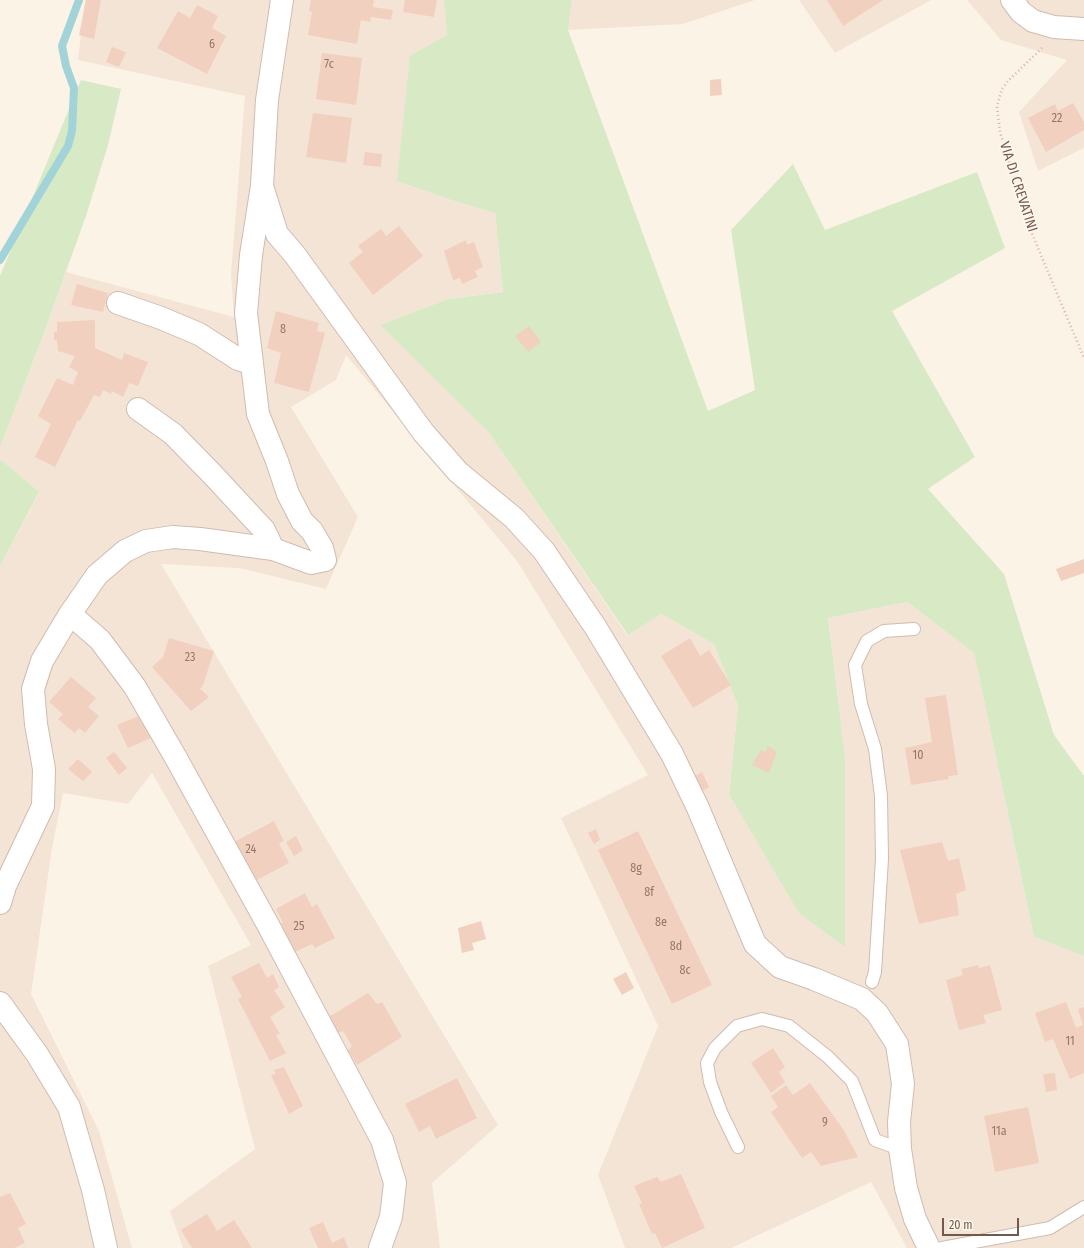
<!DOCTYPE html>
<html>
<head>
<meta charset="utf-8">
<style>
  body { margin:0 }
  #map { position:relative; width:1084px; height:1248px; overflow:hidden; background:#fcf3e7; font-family:"Fira Sans Condensed",sans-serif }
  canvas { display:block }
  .scale { position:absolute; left:942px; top:1218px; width:77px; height:18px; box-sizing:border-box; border:2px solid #76584b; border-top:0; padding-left:5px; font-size:12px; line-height:14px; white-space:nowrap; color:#76584b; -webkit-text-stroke:3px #fff7ee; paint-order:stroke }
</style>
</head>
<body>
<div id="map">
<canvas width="1084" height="1248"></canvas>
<div class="scale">20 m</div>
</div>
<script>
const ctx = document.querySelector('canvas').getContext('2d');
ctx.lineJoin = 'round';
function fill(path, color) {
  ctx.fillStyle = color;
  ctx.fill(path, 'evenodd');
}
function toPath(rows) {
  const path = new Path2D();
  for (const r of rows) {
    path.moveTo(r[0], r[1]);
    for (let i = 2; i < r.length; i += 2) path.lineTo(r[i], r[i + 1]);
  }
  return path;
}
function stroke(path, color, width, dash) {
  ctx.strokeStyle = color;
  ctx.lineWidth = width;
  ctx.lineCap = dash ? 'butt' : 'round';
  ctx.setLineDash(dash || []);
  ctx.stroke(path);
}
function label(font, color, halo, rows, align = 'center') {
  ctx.font = font + ' "Fira Sans Condensed",sans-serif';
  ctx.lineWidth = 3.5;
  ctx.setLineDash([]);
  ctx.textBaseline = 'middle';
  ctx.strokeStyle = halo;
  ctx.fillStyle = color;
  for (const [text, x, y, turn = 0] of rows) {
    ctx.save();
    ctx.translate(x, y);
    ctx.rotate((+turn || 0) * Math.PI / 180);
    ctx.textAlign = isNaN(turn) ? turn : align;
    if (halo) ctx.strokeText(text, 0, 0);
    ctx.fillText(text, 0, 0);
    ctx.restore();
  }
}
fill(toPath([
  [85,0,444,0,447,35,397,181,454,201,495,213,503,292,448,299,380,325,489,433,627,635,661,614,714,644,738,706,729,794,845,756,828,618,907,602,974,653,1034,937,1084,956,1084,1248,907,1248,871,1182,731,1248,625,1248,598,1175,658,1026,561,818,648,775,517,561,346,355,336,380,291,407,358,517,326,589,239,568,161,564,498,1125,432,1183,440,1248,183,1248,170,1211,255,1149,208,966,251,945,152,773,128,804,63,793,52,848,31,994,99,1131,132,1248,0,1248,0,566,39,493,0,459,0,447,41,341,66,272,234,317,231,274,245,96,78,60],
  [572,0,755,0,683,24,568,30],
  [799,0,931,0,835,53],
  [967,0,1084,0,1084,148,1038,171,1019,112,1067,60,1001,40]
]), '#f4e4d6');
fill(toPath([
  [444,0,572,0,568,30,708,411,755,390,731,230,793,164,825,230,977,172,1005,248,892,311,975,457,928,489,1004,574,1054,735,1084,776,1084,956,1034,937,974,653,907,602,828,618,845,756,845,947,799,913,729,794,738,706,714,644,661,614,628,635,489,433,380,325,448,299,503,292,495,213,454,201,397,181,410,56,447,35],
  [81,80,121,89,108,145,86,216,41,341,0,447,0,276],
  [0,459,39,492,0,566]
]), '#d7eac5');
stroke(toPath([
  [0,260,68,146,72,131,74,88,66,66,62,46,79,0]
]), '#a2d3d8', 8);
fill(toPath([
  [86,0,101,0,94,39,79,35],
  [311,0,374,0,373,7,393,10,391,20,371,17,370,22,361,20,357,44,308,35,312,12,309,11],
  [405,0,437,0,434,17,403,12],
  [827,0,883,0,843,26],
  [197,5,218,16,212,28,226,36,207,74,157,48,178,11,190,18],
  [112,47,126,52,119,67,106,62],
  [322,53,362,58,356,105,316,99],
  [721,79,722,95,710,96,710,80],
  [1073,103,1084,122,1084,130,1046,152,1028,118,1055,104,1058,111],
  [313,113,352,118,346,163,306,157],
  [365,152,382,154,381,167,363,165],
  [399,226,423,256,373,295,349,263,363,252,358,246,381,229,386,236],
  [466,240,467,245,474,242,483,267,475,271,478,277,462,284,460,278,453,280,444,251],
  [77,284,108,293,103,312,71,305],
  [276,311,319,323,317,331,325,333,309,392,274,383,281,353,267,348],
  [95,320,95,348,122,360,124,353,148,362,138,386,129,383,123,397,112,391,111,394,103,390,100,397,94,395,80,421,78,420,55,467,35,457,51,424,38,416,57,378,73,385,78,372,69,367,75,356,58,351,57,340,54,340,54,332,57,332,57,322],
  [529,326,541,342,528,352,515,336],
  [1084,559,1084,573,1061,581,1056,569],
  [169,638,214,651,203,685,200,689,209,697,191,711,152,667,163,657],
  [690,638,700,656,709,650,731,685,693,708,661,656],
  [71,677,96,698,88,707,99,716,85,733,79,728,75,733,58,719,63,714,49,702],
  [946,695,958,775,948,776,949,779,911,785,905,748,932,742,925,698],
  [139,716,151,738,128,748,117,725],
  [768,746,777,752,769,773,752,765,761,750,765,753],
  [114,752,127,768,119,775,106,758],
  [78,759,92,772,83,781,68,769],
  [702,772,709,787,699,793,692,778],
  [274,821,284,841,279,843,289,863,255,881,234,842],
  [596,829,600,840,594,844,588,833],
  [638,831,712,985,672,1004,598,850],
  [296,836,303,850,294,856,286,842],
  [942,842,948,861,959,858,966,890,956,894,959,915,919,924,900,850],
  [305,893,312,907,317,904,335,938,315,948,312,944,295,952,280,924,283,923,276,909],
  [481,921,486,939,472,943,474,950,462,953,458,928],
  [259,963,267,978,273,974,279,987,274,990,285,1007,270,1017,280,1034,276,1035,286,1053,270,1061,238,999,242,997,231,977],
  [978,965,979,968,990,965,1002,1010,983,1015,986,1023,959,1030,946,980,963,975,961,969],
  [626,972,634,988,622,995,613,979],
  [368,993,377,1004,382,1002,402,1037,357,1065,348,1050,352,1046,343,1031,338,1033,329,1017],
  [1066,1002,1076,1028,1083,1025,1078,1009,1084,1007,1084,1073,1070,1079,1053,1039,1045,1042,1035,1013],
  [773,1048,785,1067,779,1072,785,1082,771,1093,751,1063],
  [284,1067,303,1106,289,1114,271,1075,276,1074,274,1070],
  [1055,1073,1057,1090,1046,1092,1043,1074],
  [457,1078,477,1118,436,1139,430,1126,419,1132,405,1104],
  [810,1083,843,1129,858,1157,821,1166,811,1152,802,1158,771,1112,778,1107,771,1096,786,1085,793,1095],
  [1028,1107,1039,1163,995,1172,984,1116],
  [681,1174,705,1228,662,1248,655,1233,652,1234,639,1204,642,1203,634,1186,657,1177,661,1182],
  [10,1193,26,1224,18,1228,25,1243,14,1248,0,1248,0,1197],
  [207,1214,217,1231,234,1220,252,1248,192,1248,181,1230],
  [323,1222,332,1243,344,1237,348,1248,318,1248,309,1228]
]), '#f2d0bf');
const service = toPath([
  [872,982,875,972,882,859,881,796,875,749,861,704,855,665,867,641,884,631,914,629],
  [738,1147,721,1112,710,1082,707,1063,715,1048,737,1026,762,1019,789,1026,828,1057,852,1081,875,1140,900,1149],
  [942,1248,1050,1228,1084,1207]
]);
const minor = toPath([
  [1012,0,1021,12,1033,21,1054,27,1084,29],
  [262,186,277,234,295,255,423,432,458,472,514,518,544,551,596,628,672,754,698,808,755,944,780,967,814,979,862,999,877,1013,897,1044,903,1084,899,1122,900,1149,906,1188,915,1219,929,1248],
  [118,303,161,318,199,334,238,359,251,363],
  [138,409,173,434,213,475,264,530,273,549],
  [70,614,100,640,135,687,176,758,267,923,382,1140,395,1183,391,1217,380,1248],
  [0,903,5,886,43,806,44,769,36,724,33,689,42,661,70,614,97,575,125,551,146,541,173,537,200,539,273,549,311,563,325,560,322,548,312,531,302,521,288,494,277,461,258,414,246,313,251,255,262,186,267,100,282,0],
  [0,1003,37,1054,69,1107,93,1190,106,1248]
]);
stroke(service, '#d0bcaf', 14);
stroke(minor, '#d0bcaf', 24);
stroke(toPath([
  [1042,48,1008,81,1002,89,997,106,1000,132,1028,224,1084,358]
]), '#d7b3a2', 2.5, [1, 3]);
stroke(service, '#fff', 12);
stroke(minor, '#fff', 22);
label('12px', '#957668', null, [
  ["6",212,45],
  ["7c",329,65],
  ["22",1057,119],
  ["8",283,330],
  ["23",190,658],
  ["10",918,756],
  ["24",251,850],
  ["8g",636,869],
  ["8f",649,893],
  ["8e",661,923],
  ["25",299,927],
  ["8d",676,947],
  ["8c",685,971],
  ["11",1070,1042],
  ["9",825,1123],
  ["11a",999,1132]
]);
label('14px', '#76584b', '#fff7ee', [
  ["VIA DI CREVATINI",1018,187,72]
]);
</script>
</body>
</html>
